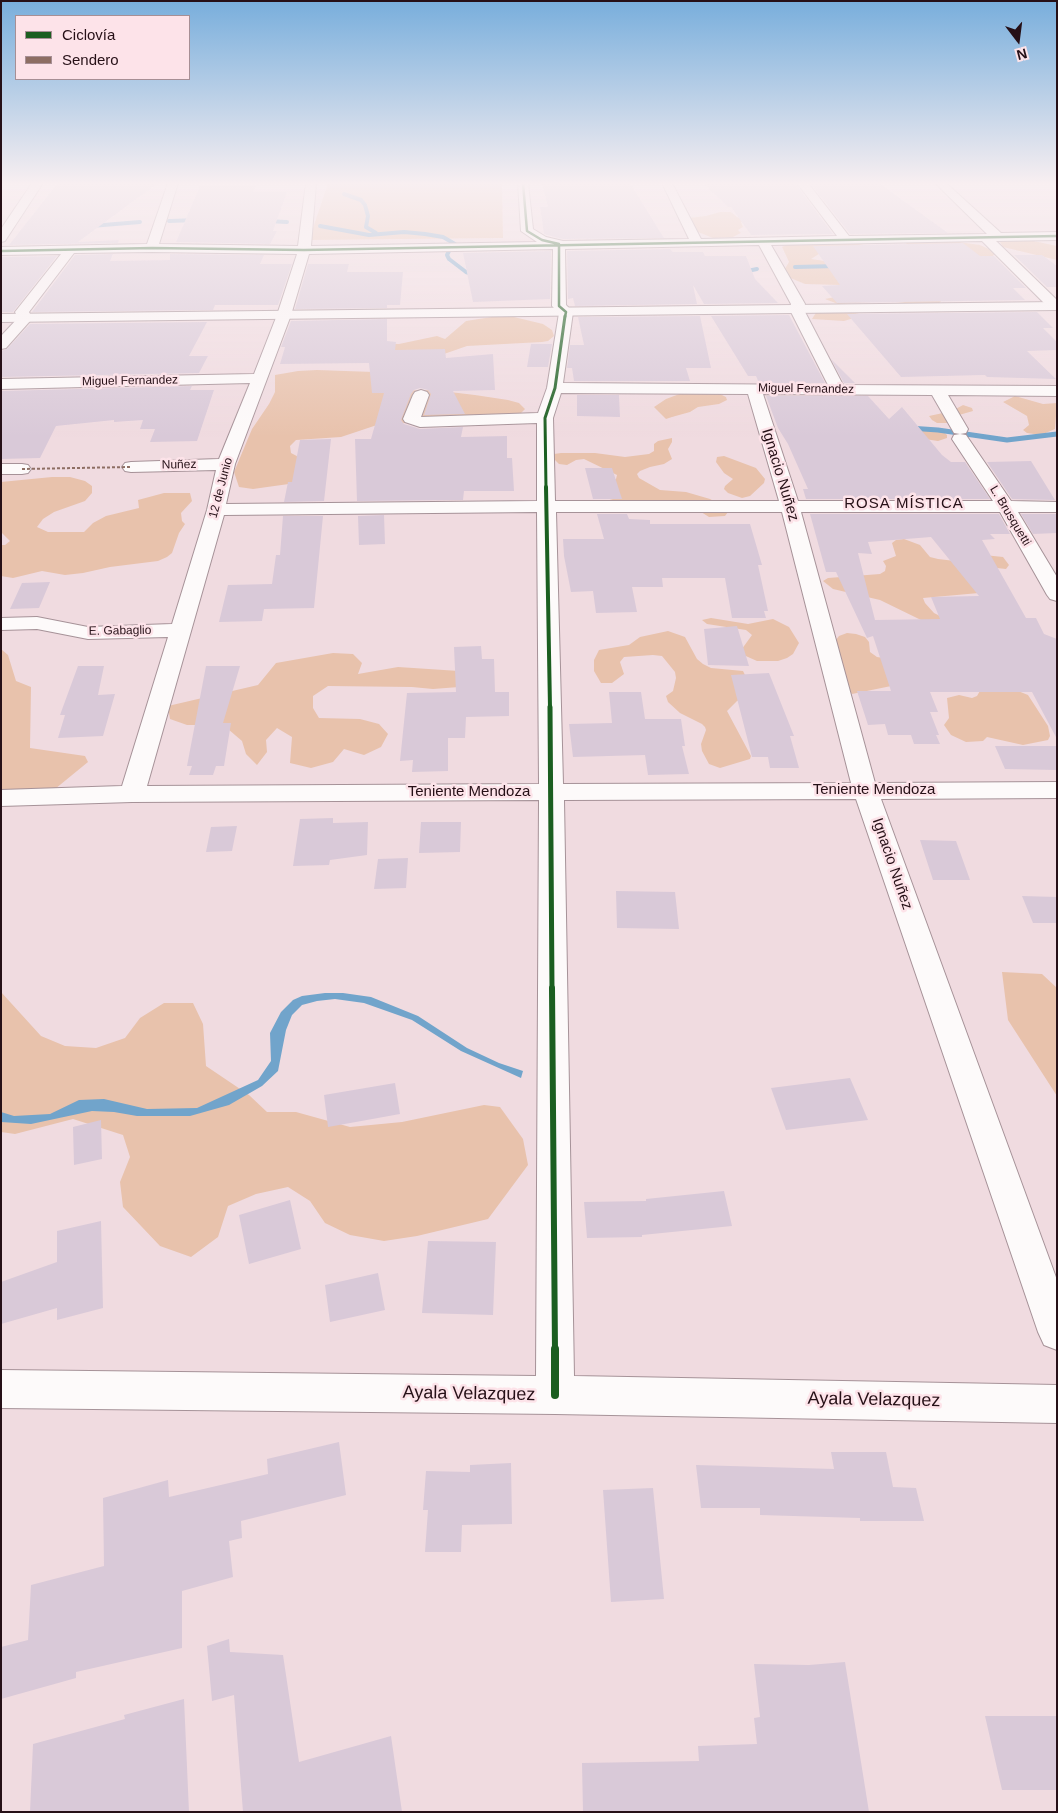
<!DOCTYPE html>
<html>
<head>
<meta charset="utf-8">
<style>
  body { margin:0 }
  #map { position:relative; width:1058px; height:1813px; overflow:hidden; background:#f0dbe0; font-family:Helvetica,sans-serif }
  canvas { display:block }
  .frame { position:absolute; inset:0; border:2px solid #261017; pointer-events:none }
  .legend { position:absolute; left:15px; top:15px; width:175px; height:65px; box-sizing:border-box; background:#fde3e9; border:1px solid #a78f95; margin:0; padding:6px 9px; list-style:none; font-size:15px; color:#261017 }
  .legend li { display:flex; align-items:center; gap:10px; height:25px }
  .legend b { width:25px; border:1px solid #a78f95 }
  .north { position:absolute; left:993px; top:15px; width:50px; height:50px; -webkit-text-stroke:4px #fde3e9; paint-order:stroke; rotate:165deg; font-size:14px; font-weight:700; line-height:20px; text-align:center; color:#261017 }
  .north::after { content:''; display:block; margin:auto; width:18px; height:22px; background:#261017; clip-path:polygon(50% 0,100% 100%,50% 72%,0 100%) }
</style>
</head>
<body>
<div id="map">
<canvas width="1058" height="1813"></canvas>
<div class="frame"></div>
<ul class="legend">
<li><b style="height:6px;background:#1b5e20"></b>Ciclovía</li>
<li><b style="height:6px;background:#8d6e63"></b>Sendero</li>
</ul>
<div class="north">N</div>
</div>
<script>
const ctx = document.querySelector('canvas').getContext('2d');
ctx.lineJoin = 'round';
function fill(path, color) {
  ctx.fillStyle = color;
  ctx.fill(path, 'evenodd');
}
function toPath(rows) {
  const path = new Path2D();
  for (const r of rows) {
    path.moveTo(r[0], r[1]);
    for (let i = 2; i < r.length; i += 2) path.lineTo(r[i], r[i + 1]);
  }
  return path;
}
function stroke(path, color, width, dash) {
  ctx.strokeStyle = color;
  ctx.lineWidth = width;
  ctx.lineCap = dash ? 'butt' : 'round';
  ctx.setLineDash(dash || []);
  ctx.stroke(path);
}
function label(font, color, halo, rows, align = 'center') {
  ctx.font = font + ' Helvetica,sans-serif';
  ctx.lineWidth = 5;
  ctx.setLineDash([]);
  ctx.textBaseline = 'middle';
  ctx.strokeStyle = halo;
  ctx.fillStyle = color;
  for (const [text, x, y, turn = 0] of rows) {
    ctx.save();
    ctx.translate(x, y);
    ctx.rotate((+turn || 0) * Math.PI / 180);
    ctx.textAlign = isNaN(turn) ? turn : align;
    if (halo) ctx.strokeText(text, 0, 0);
    ctx.fillText(text, 0, 0);
    ctx.restore();
  }
}
fill(toPath([
  [328,183,502,183,503,238,309,240],
  [720,212,731,212,737,217,750,220,741,222,743,227,738,230,741,233,733,237,713,238,688,228,688,218,706,216],
  [999,240,1029,240,1057,246,1057,260,1003,247],
  [952,241,980,245,989,249,995,254,939,303,914,304,888,301,838,304,825,299,835,297,841,285,805,284,788,277,783,272,789,262,782,247,788,244,853,243,864,245,819,254,811,259,832,262,910,246,906,244,907,242],
  [841,310,859,314,854,318,844,321,812,319,817,311],
  [498,316,514,317,543,324,552,330,554,336,548,341,542,342,467,346,424,361,399,351,355,343,399,344,437,336,445,339,466,321],
  [317,370,374,372,372,393,387,391,433,390,475,395,508,400,519,403,525,409,519,415,377,425,341,437,296,440,290,446,291,453,310,463,303,482,253,489,239,487,234,472,252,429,269,404,275,392,275,375,298,371],
  [716,392,726,397,727,400,719,404,698,407,690,412,672,417,666,419,654,407,666,399,682,393],
  [1015,396,1043,404,1057,403,1055,429,1041,435,1027,433,1023,430,1029,425,1027,416,1003,402],
  [963,405,972,408,973,411,959,415,952,423,937,423,932,420,929,416,952,411],
  [931,428,941,430,947,435,947,438,938,441,918,438,918,429],
  [672,438,672,442,668,449,672,459,664,464,650,467,640,471,637,474,639,478,660,490,686,492,710,499,721,505,728,512,725,516,709,517,698,510,613,500,606,498,604,484,616,479,617,475,584,459,576,460,567,465,559,464,553,458,554,454,561,453,595,453,625,457,649,454,654,451,654,444,658,441],
  [724,456,756,468,765,479,764,483,750,496,742,498,728,493,724,489,725,486,733,479,724,473,716,462,717,457],
  [52,477,70,477,85,481,92,486,92,493,85,501,54,512,43,519,37,527,48,532,84,532,93,523,106,516,139,508,138,500,164,493,190,493,192,501,181,513,182,521,185,524,179,533,172,553,167,557,158,561,110,567,83,573,65,575,42,571,13,578,1,576,1,545,5,545,10,541,1,532,1,482],
  [904,539,920,545,930,557,938,559,955,561,984,555,1003,557,1009,565,1006,569,978,566,979,593,923,598,925,603,934,613,956,624,901,684,852,694,847,688,832,645,839,636,847,633,856,634,865,637,869,642,870,652,877,657,907,662,921,620,880,600,833,589,823,581,828,578,880,574,885,571,886,566,883,561,896,556,892,543,896,540],
  [711,618,748,624,773,619,789,627,799,643,793,654,787,658,778,661,757,661,739,653,752,635,746,630,707,624,702,620],
  [668,631,685,637,697,659,703,664,711,668,743,671,746,677,745,698,737,701,727,711,751,756,750,759,720,768,709,764,702,751,701,744,706,730,705,727,702,724,680,713,668,702,666,696,673,691,676,678,675,672,662,656,653,655,624,657,620,662,624,674,612,683,601,683,594,671,594,660,599,650,629,645,640,637],
  [1,649,8,655,16,681,31,687,30,748,85,756,88,762,55,789,1,798],
  [333,653,353,654,362,663,358,674,398,667,459,671,472,686,433,689,412,687,328,686,313,696,313,708,319,718,360,719,379,724,388,734,381,747,364,755,344,749,333,762,311,768,290,763,292,737,277,728,266,740,267,752,257,765,246,754,242,741,228,729,210,725,187,725,170,719,168,706,258,685,276,663],
  [981,689,1013,689,1028,695,1048,726,1050,736,1048,740,1023,745,987,737,983,741,966,742,951,735,944,725,949,718,947,698,959,695,972,698,977,696],
  [1002,972,1042,974,1057,988,1057,1096,1008,1020],
  [1,992,41,1036,65,1046,96,1048,125,1038,140,1018,164,1003,193,1003,203,1024,206,1066,249,1095,267,1112,296,1112,350,1127,402,1122,484,1105,500,1107,523,1139,528,1165,488,1219,417,1236,384,1241,350,1235,325,1223,310,1201,288,1187,256,1194,228,1206,218,1237,191,1257,160,1246,123,1207,120,1182,130,1157,123,1135,73,1119,15,1134,1,1132]
]), '#e8c2ac');
fill(toPath([
  [325,993,343,993,371,997,418,1016,467,1048,499,1063,523,1071,521,1078,461,1051,412,1020,364,1003,335,999,317,1001,302,1005,292,1015,286,1030,278,1071,262,1086,229,1105,190,1116,137,1116,114,1112,92,1111,31,1124,1,1122,1,1112,14,1116,50,1114,79,1100,104,1099,147,1109,197,1108,258,1080,271,1061,270,1033,281,1012,293,1000,302,996]
]), '#71a4cb');
stroke(toPath([
  [344,194,361,200,365,205,368,216,366,227,376,233],
  [169,221,196,220],
  [266,221,287,222],
  [91,226,140,222],
  [320,226,369,235,404,232,425,234,443,237,455,244],
  [450,249,447,255,449,259,466,272,478,276],
  [795,267,837,266],
  [742,272,757,269]
]), '#71a4cb', 4);
stroke(toPath([
  [909,428,938,430,1007,440,1057,434]
]), '#71a4cb', 5);
fill(toPath([
  [67,183,158,183,78,242,119,240,118,243,9,245,57,184],
  [542,183,630,183,664,238,563,239,547,235,544,234,540,207,548,207],
  [703,183,795,183,833,234,751,235,731,207,728,207],
  [810,183,879,183,948,233,850,234],
  [200,186,256,186,253,192,287,192,273,231,277,231,270,244,176,242],
  [963,243,980,256,994,256,1026,288,1013,288,1025,300,837,303,822,286,840,285,813,246],
  [670,249,673,252,703,252,705,256,746,256,755,279,778,303,704,304,693,285,697,304,575,306,573,298,568,299,567,251],
  [551,251,550,299,473,302,463,253],
  [113,254,110,261,170,260,170,254,264,255,260,264,292,264,278,305,215,305,213,310,32,312,75,255],
  [1014,255,1042,255,1057,266,1057,287,1047,287],
  [57,256,13,312,1,312,1,257],
  [308,264,349,264,347,272,403,272,400,305,387,305,387,308,295,309],
  [1037,312,1053,328,1043,328,1057,342,1057,350,1027,351,1056,379,987,377,985,375,901,377,847,314],
  [789,315,825,383,759,383,756,376,748,376,711,316],
  [700,316,711,368,686,368,690,381,574,381,572,368,567,368,570,345,584,345,578,317],
  [387,319,387,341,396,342,395,350,445,349,446,358,493,354,495,390,453,391,465,414,424,415,431,394,428,390,420,388,414,390,411,394,401,420,404,424,420,429,463,427,461,437,507,436,507,458,512,458,514,491,464,491,463,500,357,501,355,439,371,439,384,393,372,393,369,363,280,364,285,347,281,347,291,321],
  [207,322,189,356,208,356,199,373,1,377,1,351,7,349,30,324],
  [531,344,552,344,548,367,527,367],
  [831,359,855,383,844,383],
  [192,386,190,390,214,390,197,441,150,442,155,429,140,429,143,420,114,422,114,420,56,426,40,458,1,459,1,391],
  [577,395,619,395,620,417,577,416],
  [766,396,868,396,889,419,902,407,942,455,951,462,965,462,990,499,806,499,803,489,808,489,788,444,778,428],
  [331,439,324,501,284,502,288,482,292,482,300,440],
  [1031,461,1055,500,1012,499,987,462],
  [585,468,612,468,622,499,593,499],
  [597,514,627,514,629,519,650,520,650,524,750,524,762,565,758,565,768,611,764,611,766,618,732,618,725,578,662,578,663,587,632,587,637,612,596,613,593,591,571,592,564,556,563,539,604,539],
  [810,514,999,514,1010,534,990,534,995,539,982,540,1026,618,1036,618,1044,634,1057,639,1057,739,1032,692,930,692,938,712,930,712,939,735,936,735,940,744,914,744,911,735,888,735,885,724,868,725,857,691,891,691,873,636,867,638,836,572,826,572],
  [931,537,979,596,931,597,940,619,875,620,858,553,872,554,868,542],
  [1021,514,1057,514,1057,533,1033,534],
  [384,515,385,544,359,545,358,516],
  [283,516,323,516,314,608,264,609,262,621,219,622,228,585,272,584,276,555,280,555],
  [50,582,39,608,10,609,22,583],
  [737,626,749,666,708,665,704,629],
  [481,646,482,659,494,659,495,692,509,692,509,716,466,717,465,738,448,738,448,771,412,772,413,760,400,761,407,693,456,692,454,647],
  [78,666,104,666,98,695,115,694,103,736,58,738,65,715,60,715],
  [206,666,240,666,223,723,231,723,224,766,216,766,213,775,189,775,192,766,187,766],
  [769,673,794,736,790,736,799,768,770,768,768,757,752,757,731,675],
  [609,692,641,692,645,719,681,719,685,746,682,746,689,774,648,775,645,755,573,757,569,724,612,723],
  [995,746,1057,746,1057,770,1005,769],
  [333,818,333,823,368,822,367,855,330,860,329,865,293,866,300,819],
  [421,822,461,822,460,852,419,853],
  [237,826,232,851,206,852,211,827],
  [920,840,956,841,970,880,933,880],
  [408,858,406,888,374,889,378,859],
  [616,891,675,892,679,929,617,928],
  [1022,896,1057,897,1057,923,1033,923],
  [850,1078,868,1120,786,1130,771,1088],
  [395,1083,400,1114,328,1127,324,1095],
  [101,1120,102,1159,74,1165,73,1127],
  [724,1191,732,1226,642,1235,642,1237,587,1238,584,1202,646,1201,646,1199],
  [290,1200,301,1249,249,1264,239,1215],
  [101,1221,103,1308,57,1320,57,1308,1,1324,1,1282,57,1262,57,1231],
  [428,1241,496,1242,493,1315,422,1313],
  [378,1273,385,1310,330,1322,325,1285],
  [339,1442,346,1495,241,1521,242,1538,229,1541,233,1577,182,1591,182,1648,76,1672,76,1678,1,1699,1,1647,28,1640,31,1585,104,1566,103,1498,168,1480,169,1497,268,1474,267,1459],
  [831,1452,886,1452,893,1487,916,1488,924,1521,860,1521,860,1518,760,1515,760,1508,701,1508,696,1465,834,1469],
  [511,1463,512,1524,462,1525,461,1552,425,1552,428,1510,423,1510,426,1471,470,1472,470,1465],
  [653,1488,664,1599,611,1602,603,1490],
  [229,1639,230,1652,283,1655,299,1762,391,1736,402,1812,243,1812,234,1695,212,1701,207,1646],
  [845,1662,869,1812,583,1812,582,1763,699,1761,698,1746,757,1744,754,1718,760,1717,754,1664,809,1665],
  [184,1699,189,1812,30,1812,33,1744,125,1719,124,1715],
  [985,1716,1057,1716,1057,1790,1002,1790]
]), '#d9c9d8');
const minor = toPath([
  [32,183,43,183,5,241,1,242,1,229,32,183],
  [168,183,178,183,159,244,298,246,306,183,316,183,311,246,537,242,521,231,518,183,528,183,533,229,546,237,563,241,689,239,662,183,672,183,701,239,837,236,797,183,808,183,849,236,987,234,935,183,946,183,1001,233,1057,232,1057,240,996,241,1057,300,1057,310,1055,310,1050,309,982,241,771,245,805,304,804,310,843,385,1057,386,1057,396,948,395,968,429,966,433,960,434,954,433,932,395,763,394,798,501,993,501,952,439,954,435,960,434,966,435,1011,501,1057,502,1057,512,1018,512,1057,577,1057,601,1050,599,1047,595,1000,512,801,512,875,783,1057,782,1057,798,881,799,1057,1280,1057,1350,1044,1345,1038,1332,856,799,564,800,574,1376,1057,1385,1057,1423,555,1414,1,1408,1,1370,536,1376,539,800,132,802,1,806,1,790,122,786,168,637,88,639,37,629,1,630,1,618,37,617,88,627,172,624,207,510,216,470,131,472,125,471,122,467,125,463,131,462,219,459,250,383,1,389,1,379,254,374,277,315,297,254,152,252,74,253,29,312,32,318,30,321,6,348,1,349,1,336,18,318,15,312,61,254,1,255,1,247,147,244,168,183],
  [759,245,791,304,790,310,828,385,563,383,573,312,566,305,565,249,759,245],
  [553,249,552,306,559,313,547,388,538,413,421,417,429,395,427,392,421,390,415,392,413,395,403,419,405,422,420,427,537,423,537,501,226,504,235,464,291,315,309,254,553,249],
  [561,393,748,394,779,501,555,501,553,418,561,393],
  [537,512,539,784,147,786,224,515,537,512],
  [556,512,782,512,851,783,563,784,556,512],
  [1,464,22,464,28,465,31,469,28,473,22,474,1,474,1,464]
]);
const tertiary = toPath([
  [1057,302,1057,310,1,322,1,314,1057,302]
]);
stroke(minor, '#a69298', 2);
stroke(tertiary, '#a69298', 2);
fill(minor, '#fdfafa');
fill(tertiary, '#fdfafa');
stroke(toPath([
  [22,469,131,467]
]), '#8d6e63', 2, [3, 2]);
stroke(toPath([
  [523,183,527,231,542,240,559,244,559,306,566,312,565,317],
  [1,251,152,248,304,250,1057,236]
]), '#1b5e20', 2.5);
stroke(toPath([
  [546,489,545,418,555,388,565,316]
]), '#1b5e20', 3);
stroke(toPath([
  [546,487,550,708]
]), '#1b5e20', 4);
stroke(toPath([
  [550,707,552,990]
]), '#1b5e20', 5);
stroke(toPath([
  [552,988,555,1351]
]), '#1b5e20', 6);
stroke(toPath([
  [555,1349,555,1395]
]), '#1b5e20', 8);
const sky = ctx.createLinearGradient(0, 0, 0, 437);
sky.addColorStop(0, '#78aedc');
sky.addColorStop(0.42, '#f8eff1');
sky.addColorStop(1, '#f8eff100');
ctx.fillStyle = sky;
ctx.fillRect(0, 0, 1058, 437);
label('12px', '#261017', '#fde3e9', [
  ["Miguel Fernandez",130,381,-1],
  ["Miguel Fernandez",806,389,1],
  ["Nuñez",179,465,-1],
  ["12 de Junio",221,488,-75],
  ["L. Brusquetti",1010,516,59],
  ["E. Gabaglio",120,631,-1]
]);
label('15px', '#261017', '#fde3e9', [
  ["Ignacio Nuñez",780,475,73],
  ["Teniente Mendoza",874,790],
  ["Teniente Mendoza",469,792],
  ["Ignacio Nuñez",892,864,71]
]);
ctx.letterSpacing = '1px';
label('15px', '#261017', '#fde3e9', [
  ["ROSA MÍSTICA",904,504]
]);
ctx.letterSpacing = '0px';
label('18px', '#261017', '#fde3e9', [
  ["Ayala Velazquez",469,1394,1],
  ["Ayala Velazquez",874,1400,1]
]);
</script>
</body>
</html>
